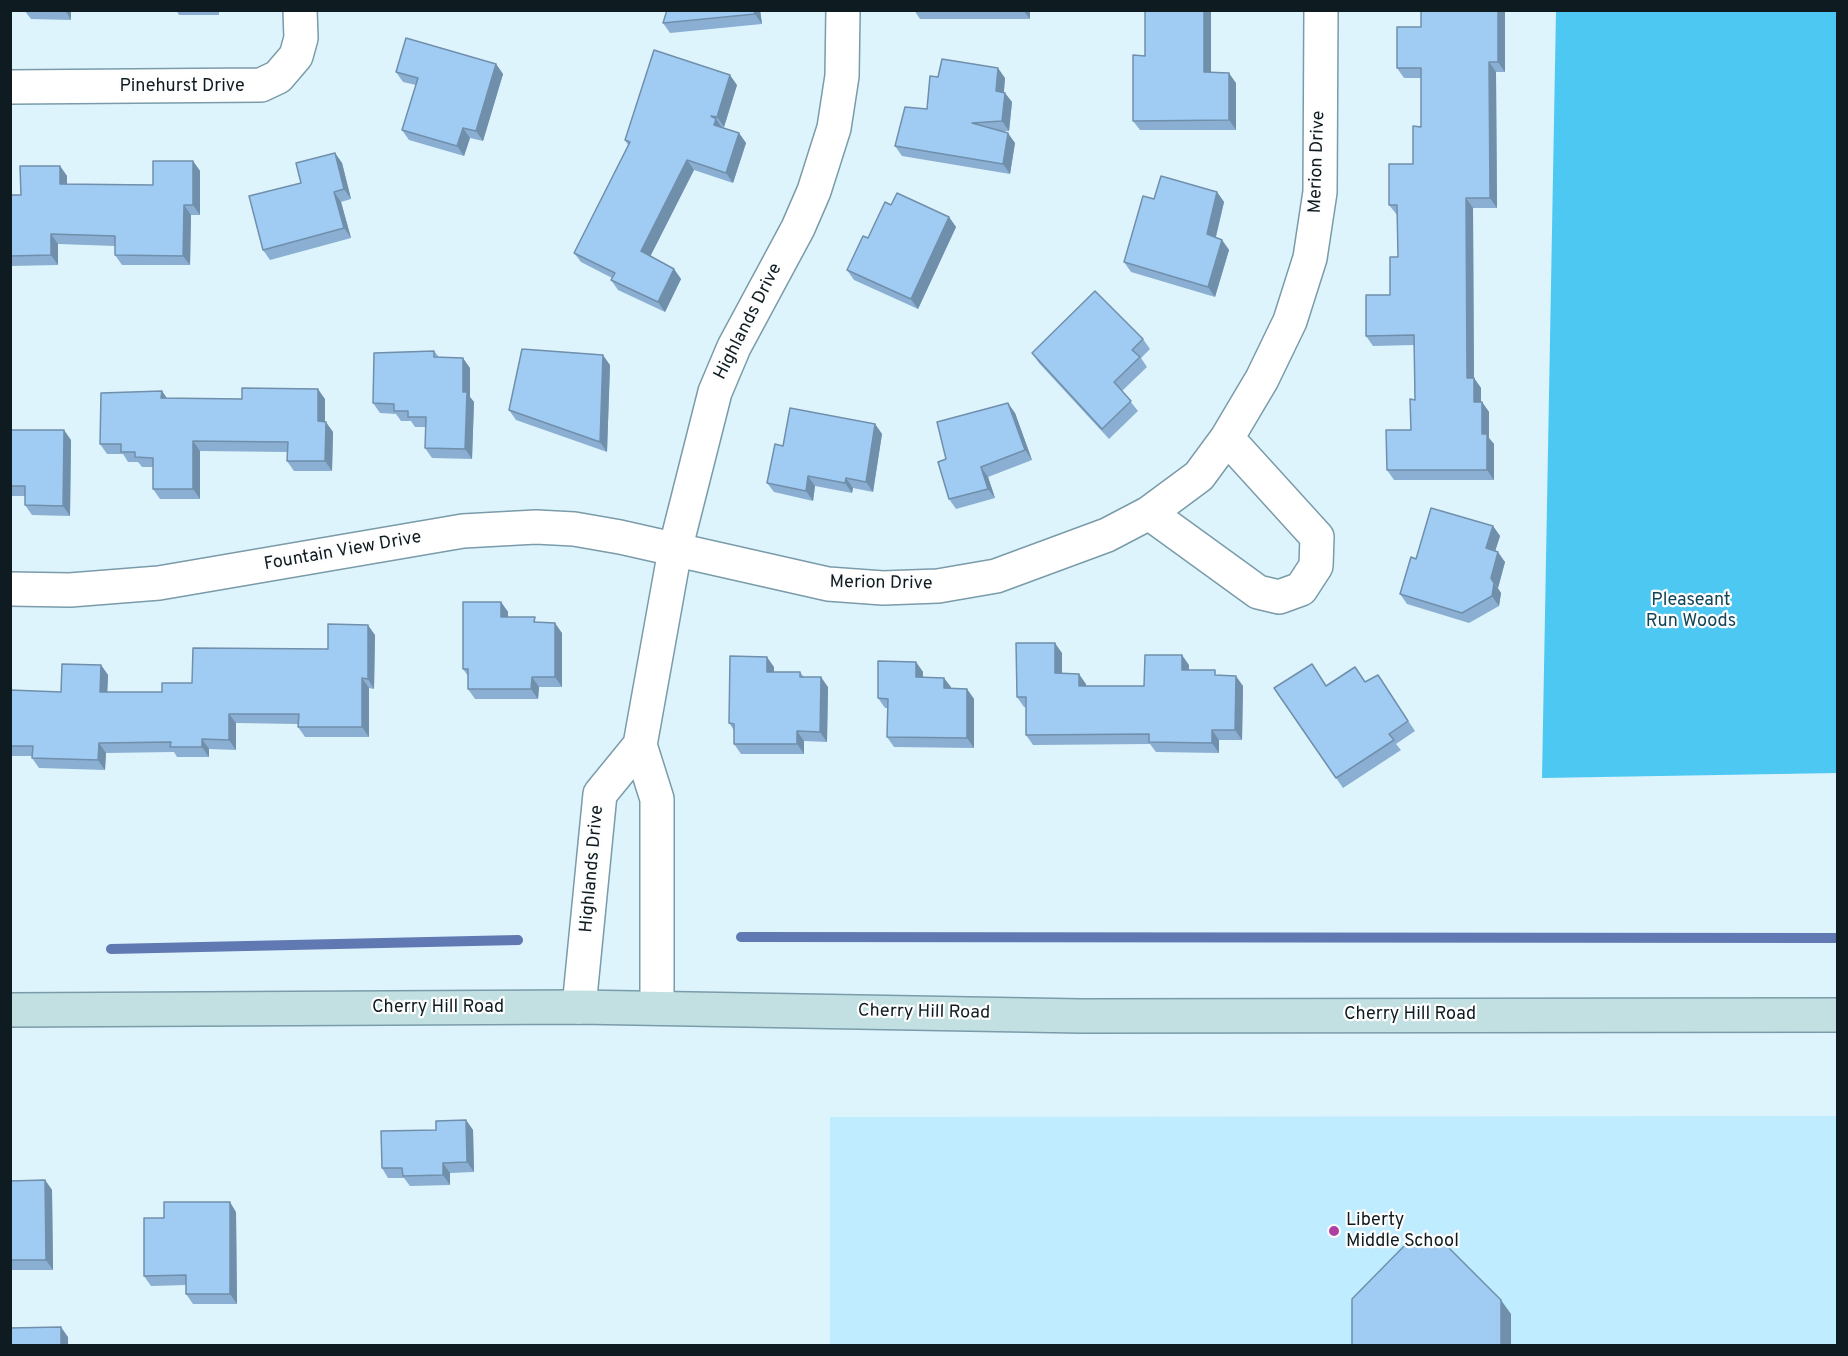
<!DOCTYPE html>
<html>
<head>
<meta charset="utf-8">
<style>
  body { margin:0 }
  #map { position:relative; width:1848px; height:1356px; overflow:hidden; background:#def4fd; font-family:Overpass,sans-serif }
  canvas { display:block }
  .frame { position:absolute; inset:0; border:12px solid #0e1b20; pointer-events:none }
</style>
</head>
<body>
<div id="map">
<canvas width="1848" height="1356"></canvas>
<div class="frame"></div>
</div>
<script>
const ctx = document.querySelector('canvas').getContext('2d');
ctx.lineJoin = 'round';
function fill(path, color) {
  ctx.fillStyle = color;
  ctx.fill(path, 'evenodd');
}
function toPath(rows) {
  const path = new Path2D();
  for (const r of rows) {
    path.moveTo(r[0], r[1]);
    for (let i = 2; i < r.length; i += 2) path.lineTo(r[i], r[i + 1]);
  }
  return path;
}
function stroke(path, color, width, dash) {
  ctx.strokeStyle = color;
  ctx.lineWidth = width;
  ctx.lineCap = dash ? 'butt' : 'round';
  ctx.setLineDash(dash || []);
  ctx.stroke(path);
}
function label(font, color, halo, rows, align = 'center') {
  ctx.font = font + ' Overpass,sans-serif';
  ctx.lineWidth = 4.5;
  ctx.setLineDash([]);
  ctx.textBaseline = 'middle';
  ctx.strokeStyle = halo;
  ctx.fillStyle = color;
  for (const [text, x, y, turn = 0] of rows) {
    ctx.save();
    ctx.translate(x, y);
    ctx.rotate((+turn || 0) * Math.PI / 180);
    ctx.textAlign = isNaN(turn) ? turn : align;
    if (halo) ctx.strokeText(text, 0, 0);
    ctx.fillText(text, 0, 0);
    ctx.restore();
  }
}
fill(toPath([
  [1837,1116,1837,1345,830,1346,830,1117]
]), '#bfecff');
fill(toPath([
  [1556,11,1837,11,1837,773,1542,778]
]), '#4dc8f3');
stroke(toPath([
  [741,937,1838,938],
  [111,949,518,940]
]), '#6179b3', 10);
const minor = toPath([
  [10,87,261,85,278,77,296,56,301,38,300,10],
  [1149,513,1258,592,1279,597,1301,589,1316,566,1317,537,1227,438],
  [10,589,70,590,159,583,463,531,536,527,574,529,620,537,828,584,883,588,938,586,996,576,1107,535,1149,513,1199,476,1227,438,1262,379,1290,321,1310,258,1320,192,1321,10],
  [579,1007,600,794,640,745],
  [657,1008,657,799,640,745,675,550,715,392,734,347,798,228,814,191,834,128,842,76,843,10]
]);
const secondary = toPath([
  [10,1010,579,1007,1081,1016,1838,1015]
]);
stroke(minor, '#7a9ba9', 36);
stroke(secondary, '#7a9ba9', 36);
stroke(minor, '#fff', 33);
stroke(secondary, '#c2e0e2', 33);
fill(toPath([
  [24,10,71,10,71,20,31,19],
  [176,10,219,10,219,15,179,15],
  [667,10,760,10,762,24,670,33,663,23],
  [914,10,1030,10,1030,19,920,19],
  [1145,10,1211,10,1211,73,1236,83,1236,130,1140,130,1133,121,1145,56],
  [1505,10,1505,72,1496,72,1497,208,1473,208,1474,378,1481,388,1481,402,1482,402,1489,412,1489,438,1494,444,1494,480,1394,480,1387,470,1411,430,1415,400,1414,345,1373,346,1366,336,1390,295,1398,257,1397,215,1389,205,1413,164,1421,127,1421,78,1404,78,1397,68,1421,27],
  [496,64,503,74,483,141,470,138,464,156,409,140,402,130,416,85,403,82,396,72],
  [938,77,1005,78,1004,92,1012,102,1009,131,1002,131,1015,143,1010,174,902,156,895,146,927,109],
  [737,85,724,127,722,127,739,133,746,143,733,183,694,170,650,256,674,269,681,279,665,312,618,290,611,280,612,278,581,262,574,253,628,145,625,140],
  [335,153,342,163,351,199,341,202,351,238,270,260,263,250,301,183],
  [193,161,200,171,200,215,191,215,190,265,122,265,115,255,115,246,58,244,58,265,10,266,10,195,21,195,60,166,67,176,67,184,153,185],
  [1217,192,1224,202,1216,237,1222,240,1229,250,1215,297,1131,272,1124,262,1154,199],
  [891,205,949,217,956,227,918,309,854,280,847,270],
  [1143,339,1150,349,1141,358,1147,367,1122,391,1138,411,1109,439,1039,363,1032,353],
  [434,351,439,357,470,368,470,397,474,402,472,459,432,458,425,448,426,427,415,427,411,421,401,421,396,414,380,413,373,403],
  [610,365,607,452,516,420,509,410],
  [162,391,166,398,242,399,325,399,325,422,333,432,332,471,294,471,287,461,287,452,200,451,200,499,160,499,153,489,153,467,142,467,138,462,128,462,123,454,107,454,100,444],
  [1015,413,1032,460,988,477,995,498,956,509,949,499,946,459],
  [875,424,882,434,873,492,853,488,852,493,815,486,813,501,774,492,767,483,783,446],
  [10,430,71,440,70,516,32,515,25,505,25,496,10,496],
  [1493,526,1500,536,1495,551,1505,562,1498,588,1501,593,1499,606,1469,623,1407,604,1400,594,1416,559],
  [501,602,508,612,508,617,538,622,562,633,562,687,539,687,538,699,475,699,468,689,468,676,463,669],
  [375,635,374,689,369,688,369,737,305,737,298,727,298,724,236,723,236,750,209,749,209,757,177,757,174,752,106,753,105,770,39,768,32,758,33,756,10,756,10,690,61,692,101,665,108,675,107,692,162,692,192,683,328,649],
  [1062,653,1062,673,1086,684,1086,686,1144,686,1189,665,1189,670,1219,676,1243,686,1242,740,1219,740,1219,753,1156,752,1150,744,1033,745,1026,735,1026,707,1024,707,1017,697],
  [916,662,923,672,923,677,951,687,951,688,967,689,974,699,974,748,894,747,887,737,888,708,885,708,878,698],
  [774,667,774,672,800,672,804,677,828,687,827,742,804,741,804,754,741,754,734,744,734,730,729,723],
  [1378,675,1415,731,1396,744,1401,750,1343,788,1274,688,1327,686,1366,682],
  [466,1120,473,1130,474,1172,450,1173,450,1185,410,1186,404,1178,388,1178,382,1168,436,1130],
  [45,1180,52,1190,53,1270,10,1270,10,1181],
  [236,1212,237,1304,193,1304,186,1294,186,1285,151,1286,144,1276,164,1218]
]), '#8aafd2');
fill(toPath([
  [65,10,71,10,71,20],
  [754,10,760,10,762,24,755,14],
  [1023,10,1030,10,1030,19],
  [1204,10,1211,10,1211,82,1204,72],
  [1498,10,1505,10,1505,72,1498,62],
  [1489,62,1496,72,1497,208,1490,198],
  [496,64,503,74,483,141,476,131],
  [998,68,1005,78,1003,101,996,91],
  [1229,73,1236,83,1236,130,1229,120],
  [730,75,737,85,724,127,717,117],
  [1005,93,1012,102,1009,131,1002,121],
  [716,119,723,129,714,125],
  [463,128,470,138,464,156,457,146],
  [739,133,746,143,733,183,726,173],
  [1008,133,1015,143,1010,174,1003,164],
  [335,153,342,163,351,199,344,189],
  [687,160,694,170,648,261,641,251],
  [193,161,200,171,200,215,193,205],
  [60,166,67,176,67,194,60,184],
  [334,192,341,202,351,238,344,228],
  [1217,192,1224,202,1214,244,1207,234],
  [1466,198,1473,208,1474,388,1467,378],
  [184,205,191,215,190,265,183,256],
  [949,217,956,227,918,309,911,299],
  [51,234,58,244,58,265,51,255],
  [1222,240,1229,250,1215,297,1208,287],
  [674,269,681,279,665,312,658,302],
  [603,355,610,365,607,452,600,442],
  [463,358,470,368,470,397,474,402,472,459,465,449,463,392],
  [1474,378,1481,388,1481,412,1474,402],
  [318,389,325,399,325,431,318,421],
  [162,391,169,401,161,398],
  [1482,402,1489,412,1489,438,1494,444,1494,480,1487,470,1482,434],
  [1008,403,1015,413,1032,460,1025,450],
  [326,422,333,432,332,471,325,461],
  [875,424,882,434,873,492,866,482],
  [64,430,71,440,70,516,63,506],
  [193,441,200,451,200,499,193,489],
  [981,467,988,477,995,498,988,489],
  [808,476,815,486,813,501,806,491],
  [846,478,853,488,852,493,845,483],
  [1493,526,1500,536,1493,558,1486,548],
  [1498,552,1505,562,1498,588,1491,578],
  [1494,583,1501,593,1499,606,1492,596],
  [501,602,508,612,508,627,501,617],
  [555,623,562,633,562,687,555,677],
  [368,625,375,635,374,689,368,679],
  [1055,643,1062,653,1062,683,1055,673],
  [1182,655,1189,665,1189,680,1182,670],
  [767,657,774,667,774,682,767,672],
  [916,662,923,672,923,687,916,677],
  [101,665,108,675,107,702,100,692],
  [1079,674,1086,684,1086,696,1079,686],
  [1236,676,1243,686,1242,740,1235,730],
  [532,677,539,687,538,699,531,689],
  [821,677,828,687,827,742,820,732],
  [362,678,369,688,369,737,362,727],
  [944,678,951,687,951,698,944,688],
  [967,689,974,699,974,748,967,738],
  [229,714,236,723,236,750,229,740],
  [1212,730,1219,740,1219,753,1212,743],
  [797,731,804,741,804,754,797,744],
  [202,739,209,749,209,757,202,747],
  [99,743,106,753,105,770,98,760],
  [466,1120,473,1130,474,1172,467,1162],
  [443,1163,450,1173,450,1185,443,1175],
  [45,1180,52,1190,53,1270,46,1260],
  [230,1202,236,1212,237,1304,230,1294],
  [1501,1300,1511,1314,1511,1346,1501,1346],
  [61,1327,68,1337,68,1346,61,1346]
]), '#708fab');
const building = toPath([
  [667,10,754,10,755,14,663,23,667,10],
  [1145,10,1204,10,1204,72,1229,73,1229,120,1133,121,1133,55,1145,56,1145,10],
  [1421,10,1498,10,1498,62,1489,62,1490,198,1466,198,1467,378,1474,378,1474,402,1482,402,1482,434,1487,434,1487,470,1387,470,1386,430,1411,430,1410,399,1415,400,1414,335,1366,336,1366,295,1390,295,1390,257,1398,257,1397,205,1389,205,1389,164,1413,164,1413,126,1421,127,1421,68,1397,68,1397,27,1421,27,1421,10],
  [406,38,496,64,476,131,463,128,457,146,402,130,418,78,396,72,406,38],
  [654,50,730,75,717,117,711,116,716,119,714,125,739,133,726,173,687,160,641,251,674,269,658,302,611,280,615,273,574,253,630,142,625,140,654,50],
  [942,59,998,68,996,91,1005,93,1002,121,972,123,1008,133,1003,164,895,146,905,107,927,109,930,76,938,77,942,59],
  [335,153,344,189,334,192,344,228,263,250,249,196,301,183,296,163,335,153],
  [153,161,193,161,193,205,184,205,183,256,115,255,115,236,51,234,51,255,10,256,10,195,21,195,20,166,60,166,60,184,153,185,153,161],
  [1161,176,1217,192,1207,234,1222,240,1208,287,1124,262,1143,196,1154,199,1161,176],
  [897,193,949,217,911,299,847,270,863,236,868,238,885,202,891,205,897,193],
  [1095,291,1143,339,1132,350,1140,357,1114,382,1131,401,1102,429,1032,353,1095,291],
  [522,349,603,355,600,442,509,410,522,349],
  [434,351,434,357,463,358,463,392,467,392,465,449,425,448,426,417,408,417,408,411,394,411,394,404,373,403,374,353,434,351],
  [242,388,318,389,318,421,326,422,325,461,287,461,288,442,193,441,193,489,153,489,153,458,135,457,135,452,121,452,121,444,100,444,101,393,162,391,161,398,242,399,242,388],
  [1008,403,1025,450,981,467,988,489,949,499,938,462,946,459,937,422,1008,403],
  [790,408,875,424,866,482,846,478,845,483,808,476,806,491,767,483,775,444,783,446,790,408],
  [10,430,64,430,63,506,25,505,25,486,10,486,10,430],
  [1431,508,1493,526,1486,548,1498,552,1491,578,1494,583,1492,596,1462,613,1400,594,1411,557,1416,559,1431,508],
  [463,602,501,602,501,617,535,617,534,622,555,623,555,677,532,677,531,689,468,689,468,669,463,669,463,602],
  [328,624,368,625,368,679,362,678,362,727,298,727,299,714,229,714,229,740,202,739,202,747,170,747,171,742,99,743,98,760,32,758,33,746,10,746,10,690,61,692,62,664,101,665,100,692,162,692,162,683,192,683,193,648,328,649,328,624],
  [1016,643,1055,643,1055,673,1079,674,1079,686,1144,686,1145,655,1182,655,1182,670,1215,670,1215,675,1236,676,1235,730,1212,730,1212,743,1149,742,1149,734,1026,735,1026,697,1017,697,1016,643],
  [730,656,767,657,767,672,800,672,800,677,821,677,820,732,797,731,797,744,734,744,734,724,729,723,730,656],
  [878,661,916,662,916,677,944,678,944,688,967,689,967,738,887,737,888,699,878,698,878,661],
  [1312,664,1326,686,1355,667,1365,682,1378,675,1408,721,1389,734,1394,740,1336,778,1274,688,1312,664],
  [466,1120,467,1162,443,1163,443,1175,403,1176,402,1168,382,1168,381,1131,436,1130,436,1121,466,1120],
  [45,1180,46,1260,10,1260,10,1181,45,1180],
  [164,1202,230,1202,230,1294,186,1294,186,1275,144,1276,144,1218,164,1218,164,1202],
  [1408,1242,1444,1243,1501,1300,1501,1346,1352,1346,1352,1299,1408,1242],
  [61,1327,61,1346,10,1346,10,1328,61,1327]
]);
fill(building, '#a0ccf4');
stroke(building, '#708fab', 1.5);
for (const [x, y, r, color] of [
  [1334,1231,6,"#ae41a0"]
]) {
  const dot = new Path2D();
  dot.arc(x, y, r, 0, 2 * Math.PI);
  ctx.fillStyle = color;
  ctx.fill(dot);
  stroke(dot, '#fdfdfd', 2);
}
label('18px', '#0e1b20', '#fdfdfd', [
  ["Pinehurst Drive",182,87],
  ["Merion Drive",1318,162,-88],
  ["Highlands Drive",749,322,-63],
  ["Fountain View Drive",343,552,-10],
  ["Merion Drive",881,584,1],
  ["Highlands Drive",593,869,-85],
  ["Cherry Hill Road",438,1008],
  ["Cherry Hill Road",924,1013,1],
  ["Cherry Hill Road",1410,1015]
]);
label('18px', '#114658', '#fdfdfd', [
  ["Pleaseant",1691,601],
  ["Run Woods",1691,622]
]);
label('18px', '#0e1b20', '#fdfdfd', [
  ["Liberty",1346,1221],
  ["Middle School",1346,1242]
], 'left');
</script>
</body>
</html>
